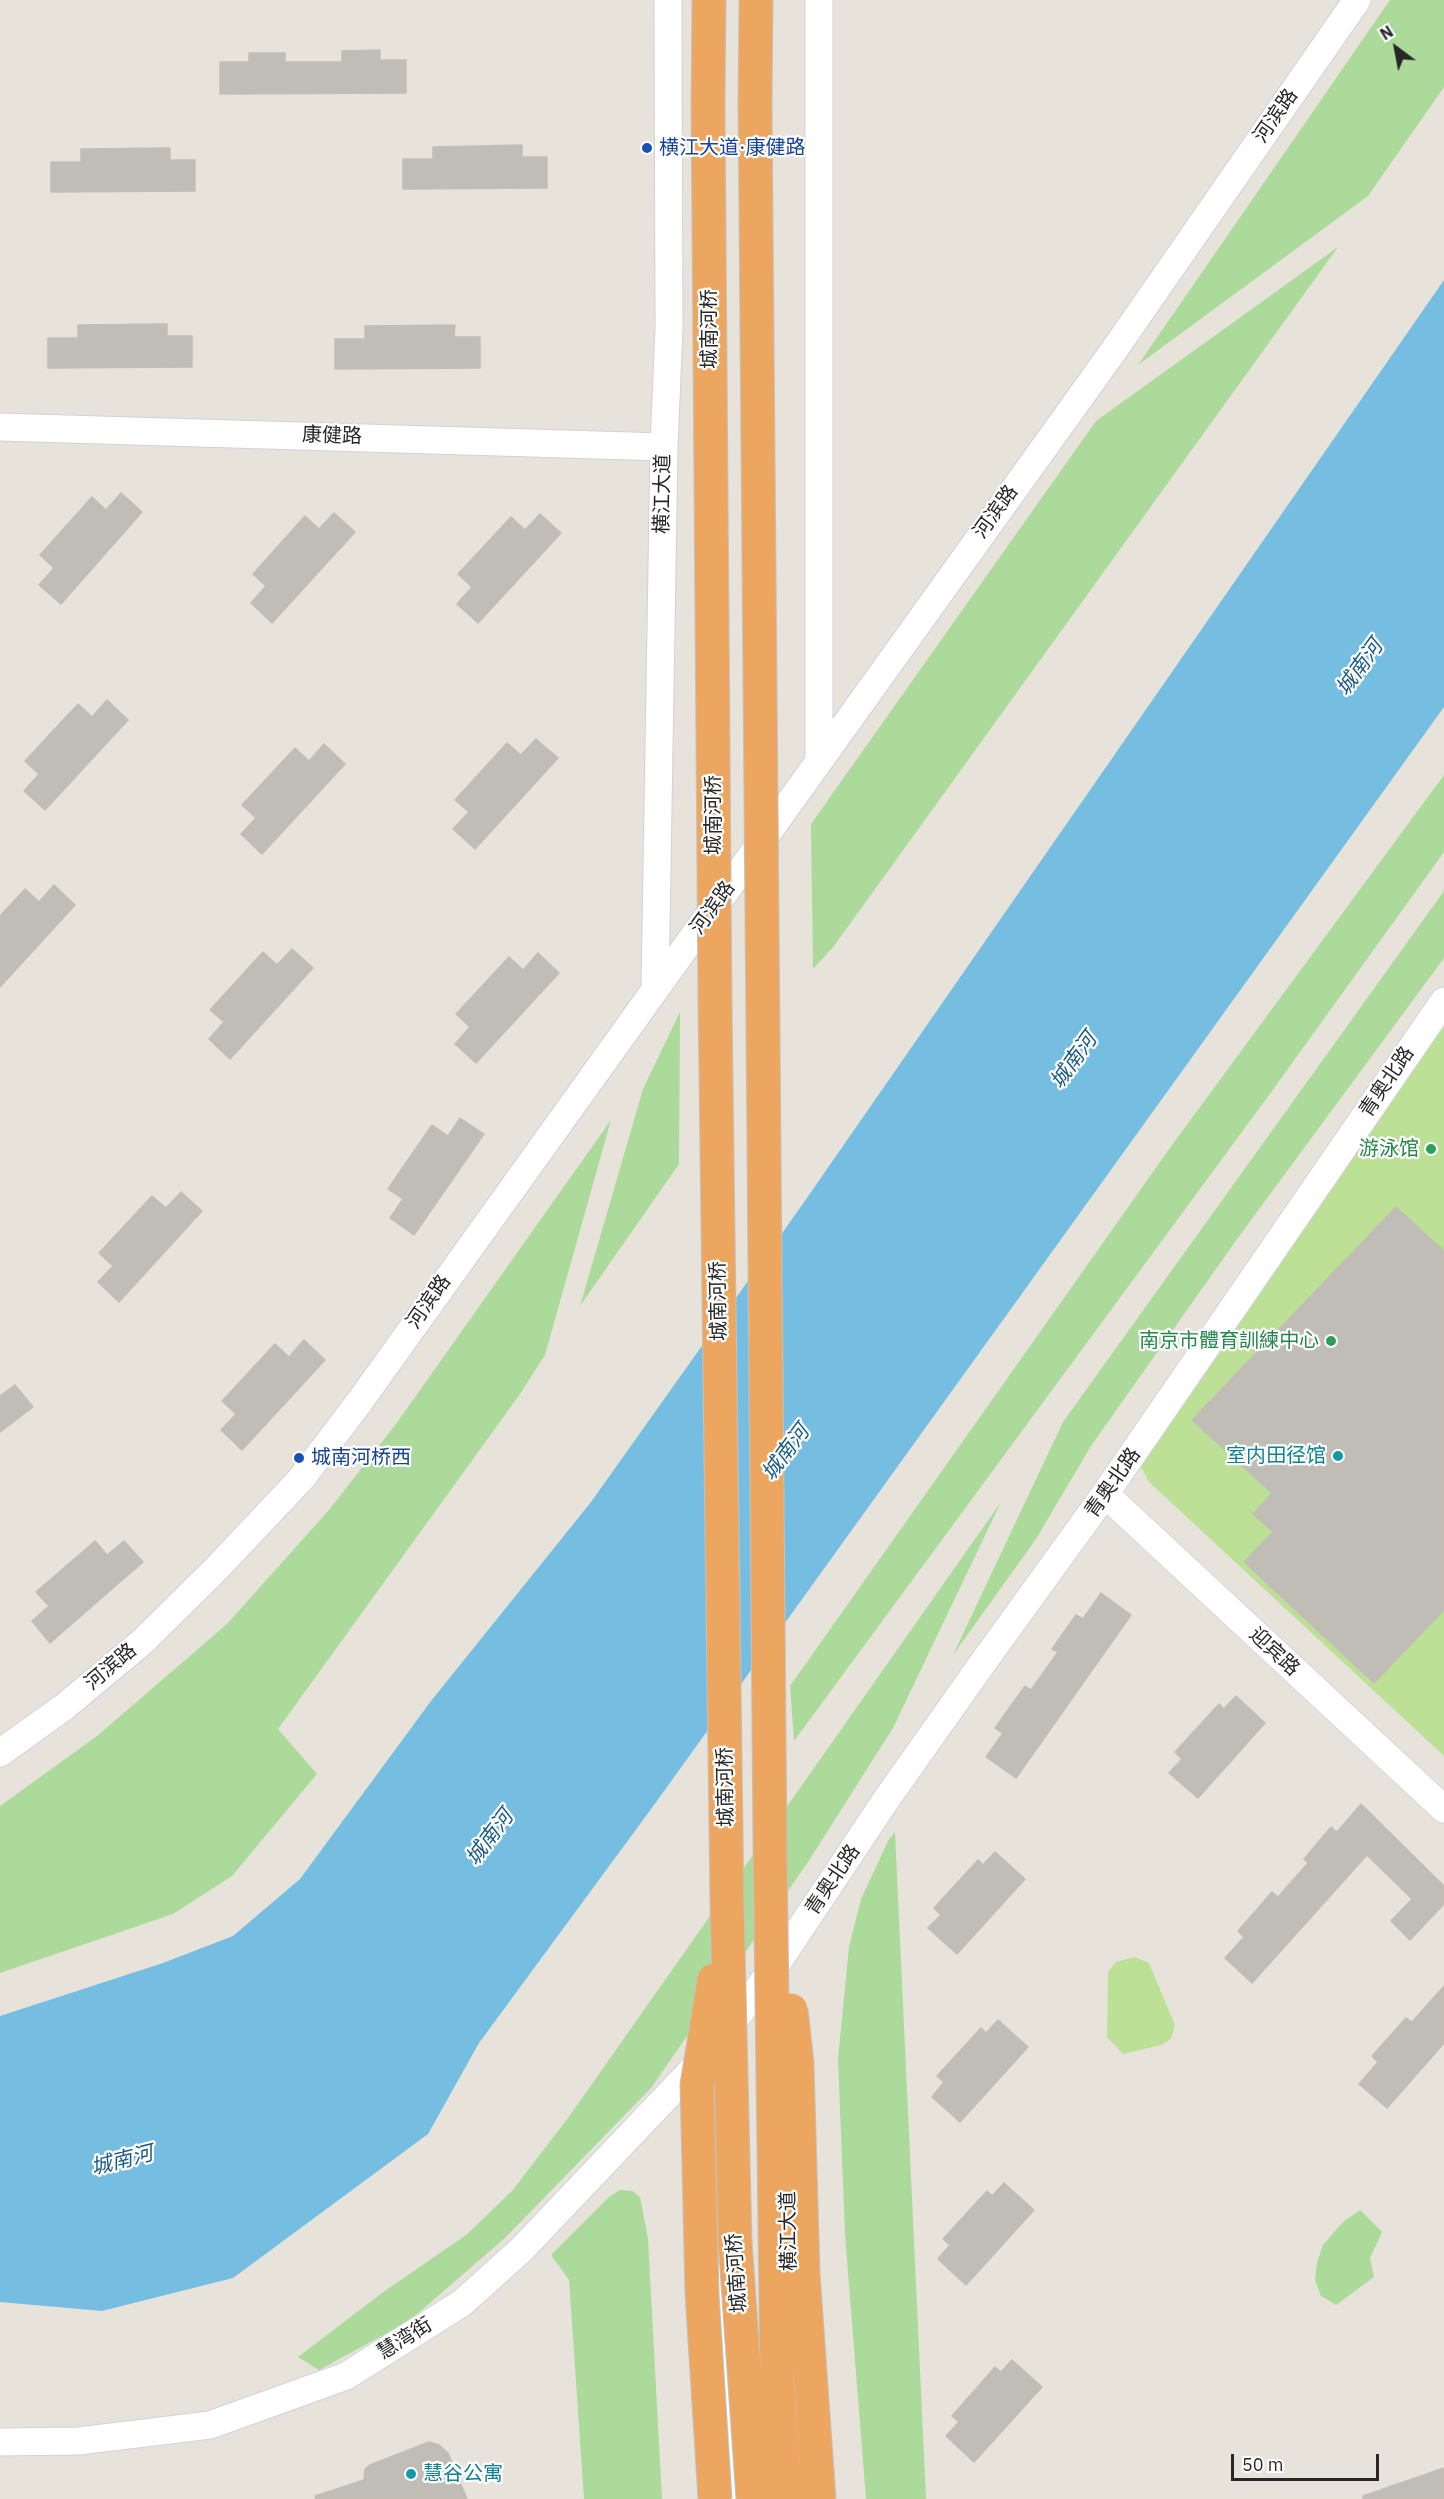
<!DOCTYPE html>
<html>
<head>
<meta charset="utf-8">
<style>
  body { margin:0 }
  #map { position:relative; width:1444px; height:2499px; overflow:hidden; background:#e8e3da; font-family:"IBM Plex Sans",sans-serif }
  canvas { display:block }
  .north { position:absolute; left:1366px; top:18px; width:60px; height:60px; -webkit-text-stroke:4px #fff; paint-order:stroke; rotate:328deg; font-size:16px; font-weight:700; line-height:24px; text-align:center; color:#272727 }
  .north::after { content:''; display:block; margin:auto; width:21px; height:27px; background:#272727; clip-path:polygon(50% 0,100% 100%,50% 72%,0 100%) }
  .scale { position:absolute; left:1231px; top:2454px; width:148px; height:27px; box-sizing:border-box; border:3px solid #272727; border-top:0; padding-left:8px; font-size:18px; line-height:21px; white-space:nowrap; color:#272727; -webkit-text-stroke:4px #fff; paint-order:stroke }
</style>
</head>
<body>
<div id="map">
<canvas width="1444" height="2499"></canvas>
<div class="north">N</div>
<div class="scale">50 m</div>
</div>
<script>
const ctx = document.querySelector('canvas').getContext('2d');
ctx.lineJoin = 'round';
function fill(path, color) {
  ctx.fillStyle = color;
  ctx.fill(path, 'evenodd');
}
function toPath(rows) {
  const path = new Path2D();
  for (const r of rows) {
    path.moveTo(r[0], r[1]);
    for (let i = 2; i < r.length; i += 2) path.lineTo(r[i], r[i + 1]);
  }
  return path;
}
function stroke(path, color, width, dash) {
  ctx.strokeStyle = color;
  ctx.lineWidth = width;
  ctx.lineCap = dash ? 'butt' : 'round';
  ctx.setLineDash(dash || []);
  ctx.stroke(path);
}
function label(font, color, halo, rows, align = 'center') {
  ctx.font = font + ' "IBM Plex Sans","Noto Sans SC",sans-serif';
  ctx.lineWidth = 4.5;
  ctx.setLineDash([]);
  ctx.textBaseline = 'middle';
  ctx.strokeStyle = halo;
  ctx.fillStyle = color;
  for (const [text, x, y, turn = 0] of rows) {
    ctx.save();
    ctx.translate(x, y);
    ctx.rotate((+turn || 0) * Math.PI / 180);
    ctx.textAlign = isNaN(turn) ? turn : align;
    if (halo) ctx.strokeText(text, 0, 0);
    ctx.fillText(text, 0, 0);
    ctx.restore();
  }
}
fill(toPath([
  [1390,0,1444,0,1444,87,1368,196,1138,365],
  [1338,247,834,946,813,969,811,824,1096,421],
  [1444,775,1444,852,1272,1091,794,1741,790,1686,1172,1145],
  [1444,891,1444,958,1240,1235,1091,1446,1036,1539,953,1655,1063,1422],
  [680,1012,679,1164,580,1306,643,1089],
  [611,1120,545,1355,520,1394,278,1729,317,1774,232,1876,173,1914,0,1973,0,1806,97,1736,227,1624,329,1510,396,1424],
  [1001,1502,893,1728,808,1862,651,2088,505,2238,409,2321,319,2370,298,2357,382,2293,466,2235,512,2191,568,2118],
  [895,1832,926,2499,866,2499,845,2235,838,2059,849,1947,861,1899,889,1839],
  [620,2190,632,2191,640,2197,648,2239,662,2499,584,2499,569,2280,551,2255,609,2197],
  [1360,2210,1382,2232,1370,2258,1374,2277,1336,2305,1321,2296,1315,2280,1317,2262,1323,2245,1342,2223]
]), '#acda9b');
fill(toPath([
  [1444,1026,1444,1756,1149,1482,1141,1467,1141,1453,1356,1147],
  [1135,1957,1149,1963,1175,2025,1171,2039,1161,2045,1123,2054,1107,2037,1108,1972,1116,1962]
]), '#bde097');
fill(toPath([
  [1444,280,1444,707,654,1805,479,2043,428,2134,233,2278,102,2311,0,2302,0,2016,163,1963,233,1936,300,1879,431,1701,591,1502,802,1205]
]), '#76bee1');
const building = toPath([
  [380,50,380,60,406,60,406,93,220,94,220,62,249,62,249,53,285,53,285,62,342,62,342,51,380,50],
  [522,145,522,157,547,157,547,188,403,189,403,159,433,159,433,147,522,145],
  [170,148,170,160,195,160,195,191,51,192,51,162,81,162,81,149,170,148],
  [167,324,167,336,192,336,192,367,48,368,48,338,78,338,78,325,167,324],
  [455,325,454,337,480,337,480,368,335,369,335,339,365,339,365,326,455,325],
  [121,493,142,512,61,604,39,585,54,568,40,555,92,497,106,510,121,493],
  [334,513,355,532,272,623,251,603,266,586,253,574,305,516,319,529,334,513],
  [540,514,561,533,478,623,457,604,472,587,458,574,511,517,525,530,540,514],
  [107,700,128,720,45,810,24,791,39,774,25,761,78,704,92,717,107,700],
  [536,739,558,758,475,849,453,829,469,812,455,800,507,743,521,755,536,739],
  [324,744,345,764,262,854,241,834,256,818,242,805,295,748,309,761,324,744],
  [54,885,75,905,0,987,0,916,25,889,39,902,54,885],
  [292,949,313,968,230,1059,209,1039,224,1022,210,1010,263,952,277,965,292,949],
  [538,953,559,973,476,1063,455,1044,470,1027,456,1014,509,957,523,970,538,953],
  [460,1118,484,1134,414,1235,390,1218,403,1199,388,1189,432,1125,448,1136,460,1118],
  [181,1192,202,1211,119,1302,98,1282,113,1266,99,1253,152,1196,166,1208,181,1192],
  [1396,1207,1444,1251,1444,1610,1374,1683,1244,1562,1273,1532,1253,1514,1272,1493,1192,1420,1396,1207],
  [304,1340,325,1360,242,1450,221,1430,236,1414,222,1401,275,1344,289,1357,304,1340],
  [15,1385,33,1407,0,1432,0,1396,15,1385],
  [95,1541,107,1555,124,1541,143,1562,50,1643,32,1621,49,1606,36,1592,95,1541],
  [1101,1593,1131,1615,1016,1778,986,1757,1003,1733,995,1728,1025,1686,1031,1690,1058,1652,1052,1649,1076,1615,1083,1619,1101,1593],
  [1236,1696,1265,1723,1198,1798,1169,1773,1182,1759,1175,1752,1219,1704,1224,1709,1236,1696],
  [1361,1804,1444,1886,1444,1904,1410,1940,1391,1921,1412,1899,1367,1855,1252,1983,1225,1958,1244,1937,1238,1931,1272,1892,1278,1897,1308,1863,1304,1859,1331,1827,1337,1832,1361,1804],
  [995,1852,1025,1879,957,1954,928,1928,941,1915,934,1908,978,1860,983,1865,995,1852],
  [1444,1986,1444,2043,1387,2108,1359,2084,1378,2062,1372,2056,1406,2018,1412,2022,1444,1986],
  [998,2020,1028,2047,960,2122,932,2097,944,2082,937,2076,981,2028,986,2033,998,2020],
  [1004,2183,1034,2210,966,2285,938,2259,950,2245,943,2239,987,2191,992,2196,1004,2183],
  [1012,2360,1042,2387,974,2462,946,2436,959,2422,952,2416,995,2367,1001,2372,1012,2360],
  [429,2442,439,2445,448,2453,467,2499,316,2499,315,2496,364,2480,365,2469,370,2465,429,2442],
  [1444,2468,1444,2499,1363,2499,1363,2496,1444,2468]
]);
fill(building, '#c0bcb6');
stroke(building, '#c3beb4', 1.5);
const minor = toPath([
  [819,0,819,760],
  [0,427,664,447],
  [655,988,664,447,669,328,668,0],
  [1105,1494,1444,1809],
  [0,1753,64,1707,142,1642,216,1569,301,1479,360,1401,1112,353,1357,0],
  [713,2048,721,2330,733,2499],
  [0,2442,79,2441,210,2425,346,2376,462,2303,522,2249,713,2048,778,1962,888,1797,982,1664,1105,1494,1444,1001]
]);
const highway = toPath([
  [708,103,709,0],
  [755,103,756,0]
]);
stroke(minor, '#cfd1df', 29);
stroke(highway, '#c3c3c3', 35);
stroke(minor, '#fff', 27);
stroke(highway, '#eda660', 33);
const highwayBridge = toPath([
  [708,103,715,1003,727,1905,735,2241,753,2499],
  [755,103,770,1848,777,2381,786,2499],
  [714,1980,697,2085,702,2294,715,2499],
  [791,2010,797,2063,803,2273,819,2499]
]);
stroke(highwayBridge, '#c3c3c3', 35, []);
stroke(highwayBridge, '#eda660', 33);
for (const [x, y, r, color] of [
  [647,148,6,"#1a4fb4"],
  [1431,1149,6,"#2e9e5b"],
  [1331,1341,6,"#2e9e5b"],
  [1338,1456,6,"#0f9aa8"],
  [299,1458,6,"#1a4fb4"],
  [411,2474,6,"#0f9aa8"]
]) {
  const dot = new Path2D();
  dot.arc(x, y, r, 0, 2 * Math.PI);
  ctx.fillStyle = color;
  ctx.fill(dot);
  stroke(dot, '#fff', 2);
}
label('20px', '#272727', '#fff', [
  ["河滨路",1276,116,-55],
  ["城南河桥",710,329,-90],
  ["康健路",332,436,2],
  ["横江大道",663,494,-89],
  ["河滨路",996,512,-54],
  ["城南河桥",714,815,-90],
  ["河滨路",713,908,-54],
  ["青奥北路",1387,1082,-56],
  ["城南河桥",719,1301,-91],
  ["河滨路",429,1302,-55],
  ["青奥北路",1113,1483,-55],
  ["迎宾路",1274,1652,43],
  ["河滨路",111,1667,-40],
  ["城南河桥",726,1787,-91],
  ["青奥北路",833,1880,-56],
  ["横江大道",789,2231,-91],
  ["城南河桥",737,2273,-94],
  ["慧湾街",405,2339,-32]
]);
label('20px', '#164399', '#fff', [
  ["横江大道·康健路",659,148],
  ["城南河桥西",311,1458]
], 'left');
label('20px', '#27864d', '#fff', [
  ["游泳馆",1419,1149],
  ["南京市體育訓練中心",1319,1341]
], 'right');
label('20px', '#0d838f', '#fff', [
  ["室内田径馆",1326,1456],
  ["慧谷公寓",423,2474,"left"]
], 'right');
label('italic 21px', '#1a5b87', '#fff', [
  ["城南河",1360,668,-54],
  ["城南河",1074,1061,-54],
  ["城南河",786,1453,-53],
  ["城南河",490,1838,-53],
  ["城南河",122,2161,-14]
]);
</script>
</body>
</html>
